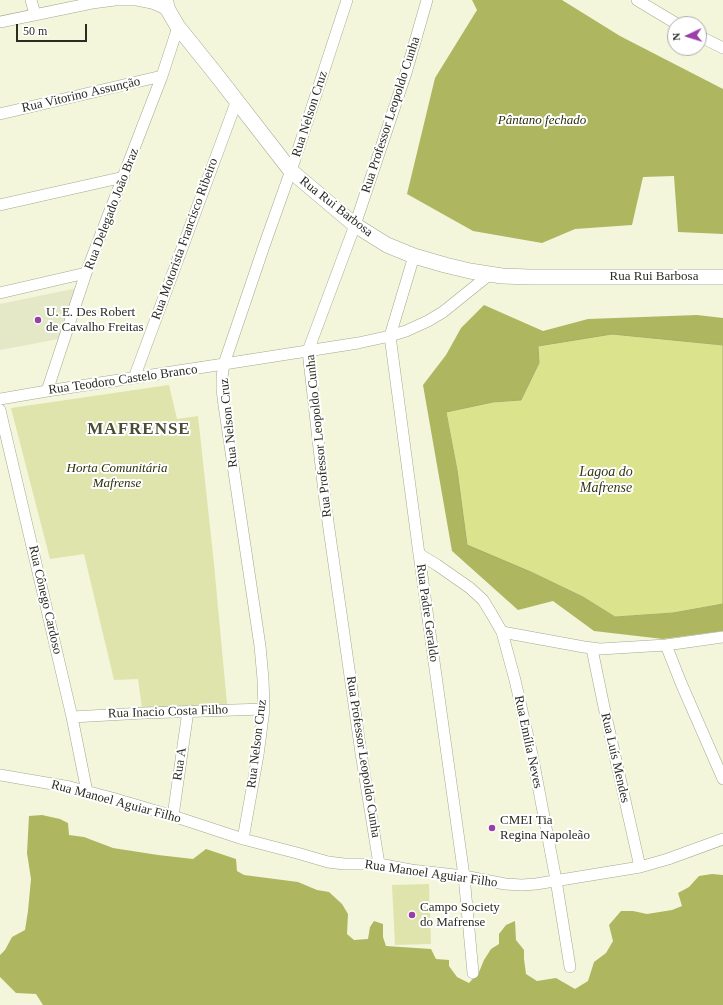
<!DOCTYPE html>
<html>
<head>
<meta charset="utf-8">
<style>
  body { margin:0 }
  #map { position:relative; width:723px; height:1005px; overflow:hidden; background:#f3f6db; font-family:"Times New Roman",serif }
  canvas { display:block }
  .north { position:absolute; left:667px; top:16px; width:40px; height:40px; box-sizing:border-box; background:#fff; border:1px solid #aaaba7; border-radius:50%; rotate:266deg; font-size:11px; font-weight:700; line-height:16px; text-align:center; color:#2b2c22 }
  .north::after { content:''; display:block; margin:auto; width:14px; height:18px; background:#9c3ea7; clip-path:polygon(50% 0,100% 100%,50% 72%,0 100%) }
  .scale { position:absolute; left:16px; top:24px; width:71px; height:18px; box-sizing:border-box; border:2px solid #2b2c22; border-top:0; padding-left:5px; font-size:12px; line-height:14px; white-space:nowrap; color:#2b2c22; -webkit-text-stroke:3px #fff; paint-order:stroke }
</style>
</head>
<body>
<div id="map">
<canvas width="723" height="1005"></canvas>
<div class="north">N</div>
<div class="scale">50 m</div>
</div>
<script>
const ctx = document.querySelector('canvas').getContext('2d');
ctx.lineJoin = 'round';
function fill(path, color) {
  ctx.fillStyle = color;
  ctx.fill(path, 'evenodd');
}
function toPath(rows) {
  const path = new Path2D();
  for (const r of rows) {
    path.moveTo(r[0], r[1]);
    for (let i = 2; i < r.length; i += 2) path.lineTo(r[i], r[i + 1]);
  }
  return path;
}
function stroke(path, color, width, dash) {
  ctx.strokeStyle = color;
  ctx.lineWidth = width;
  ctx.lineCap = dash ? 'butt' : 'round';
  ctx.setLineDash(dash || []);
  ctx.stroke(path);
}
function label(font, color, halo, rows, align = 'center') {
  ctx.font = font + ' "Times New Roman",serif';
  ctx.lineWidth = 4;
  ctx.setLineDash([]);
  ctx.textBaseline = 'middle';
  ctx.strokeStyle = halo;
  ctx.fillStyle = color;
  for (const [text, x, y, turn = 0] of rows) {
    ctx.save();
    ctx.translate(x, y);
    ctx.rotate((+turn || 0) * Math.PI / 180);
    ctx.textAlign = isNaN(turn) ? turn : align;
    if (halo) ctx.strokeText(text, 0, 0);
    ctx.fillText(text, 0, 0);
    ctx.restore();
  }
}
fill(toPath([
  [87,286,69,337,0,350,0,304]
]), '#e4e8c7');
fill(toPath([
  [169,385,177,419,198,416,214,564,227,704,142,708,138,679,114,680,84,554,50,559,11,408],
  [429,884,431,944,395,945,392,885]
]), '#dee4ac');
fill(toPath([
  [472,0,562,0,620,36,723,89,723,234,678,232,674,176,643,177,632,225,575,229,542,243,473,231,407,194,435,78,477,10],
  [484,305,543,331,588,319,697,315,723,318,723,345,717,344,538,346,539,363,521,400,493,402,446,413,457,470,533,573,583,597,615,617,673,613,723,604,723,631,663,639,594,631,553,601,518,610,452,551,423,385,446,355,461,328],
  [42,815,60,819,68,823,69,835,84,837,113,848,158,855,193,859,206,849,236,859,237,871,244,875,298,882,317,890,329,892,342,904,348,914,347,934,354,940,368,939,370,927,374,921,383,924,383,937,386,946,431,949,436,959,449,960,449,966,457,977,469,983,479,972,484,960,491,949,499,944,499,934,506,925,515,921,516,940,524,950,524,959,526,974,537,981,556,978,575,989,588,981,594,962,606,953,613,941,609,925,621,911,633,911,647,914,672,910,682,906,678,893,689,887,699,876,712,874,723,875,723,1005,43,1005,36,994,16,993,0,977,0,955,5,950,12,937,25,930,28,911,31,879,27,853,29,816]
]), '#aeb660');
const water = toPath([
  [612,334,723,345,723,604,673,613,615,617,583,597,533,573,467,545,457,470,446,412,493,402,521,400,539,363,538,346,612,334]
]);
fill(water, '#dbe48c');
stroke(water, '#a6ad6c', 1);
const street = toPath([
  [31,0,35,14],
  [121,0,137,0,152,3,168,10],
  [637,0,677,24],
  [0,22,92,3,115,0],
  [699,36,723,48],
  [0,114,162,76],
  [0,205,124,177],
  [414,256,390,336,419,554,464,876,473,973],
  [0,293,86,273],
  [134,378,237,100],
  [47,391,86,273,162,76,178,27],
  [0,399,47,391,224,364,358,343,390,336,406,331,428,321,443,312,489,275],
  [0,410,72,717,87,792],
  [419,554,437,565,470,588,483,600,491,613,502,632,515,680,533,759,556,880,570,967],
  [502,632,584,647,600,649,666,645,723,637],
  [666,645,681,683,723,779],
  [592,649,604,707,640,867],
  [72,717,144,713,264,709],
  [0,775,70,787,112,798,173,816,243,839,297,853,328,862,344,864,379,864,411,870,464,876,505,884,522,885,536,884,640,867,668,859,723,839],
  [173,816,188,711],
  [243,839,258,755,264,709,263,679,260,646,224,405,222,389,222,377,224,364,264,246,295,159,347,0],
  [379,864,361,753,325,501,308,351,355,225,406,73,427,0]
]);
const secondary = toPath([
  [165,0,168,10,178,27,215,73,291,171,355,225,387,245,414,256,445,265,470,271,502,276,530,277,723,277]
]);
stroke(street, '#a4a88f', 12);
stroke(secondary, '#a4a88f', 16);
stroke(street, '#fff', 11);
stroke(secondary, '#fff', 15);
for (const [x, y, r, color] of [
  [38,320,4,"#9c3ea7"],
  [492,828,4,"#9c3ea7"],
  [412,915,4,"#9c3ea7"]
]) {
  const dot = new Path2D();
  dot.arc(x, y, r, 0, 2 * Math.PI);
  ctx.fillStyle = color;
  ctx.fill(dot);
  stroke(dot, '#fff', 1.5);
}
label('13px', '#2b2c22', '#fff', [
  ["Rua Vitorino Assunção",81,95,-13],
  ["Rua Nelson Cruz",310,114,-72],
  ["Rua Professor Leopoldo Cunha",391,115,-72],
  ["Rua Rui Barbosa",336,207,38],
  ["Rua Delegado João Braz",112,209,-69],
  ["Rua Motorista Francisco Ribeiro",185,239,-70],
  ["Rua Rui Barbosa",654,277],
  ["Rua Teodoro Castelo Branco",123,380,-8],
  ["Rua Nelson Cruz",229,423,-96],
  ["Rua Professor Leopoldo Cunha",319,436,-96],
  ["Rua Cônego Cardoso",45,600,77],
  ["Rua Padre Geraldo",427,613,82],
  ["Rua Inacio Costa Filho",168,712,-2],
  ["Rua Emília Neves",528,742,78],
  ["Rua Nelson Cruz",257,744,-83],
  ["Rua Professor Leopoldo Cunha",363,757,81],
  ["Rua Luís Mendes",615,758,77],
  ["Rua A",180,764,-82],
  ["Rua Manoel Aguiar Filho",116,802,15],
  ["Rua Manoel Aguiar Filho",431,874,8]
]);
label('italic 13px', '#2d300a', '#fff', [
  ["Pântano fechado",542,121],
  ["Horta Comunitária",117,469],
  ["Mafrense",117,484]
]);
label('13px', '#2b2c22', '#fff', [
  ["U. E. Des Robert",46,313],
  ["de Cavalho Freitas",46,328],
  ["CMEI Tia",500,821],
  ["Regina Napoleão",500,836],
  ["Campo Society",420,908],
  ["do Mafrense",420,923]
], 'left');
label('italic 14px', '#343712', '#fff', [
  ["Lagoa do",606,472],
  ["Mafrense",606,488]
]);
ctx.letterSpacing = '1px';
label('bold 17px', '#4a4d36', '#fff', [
  ["MAFRENSE",139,430]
]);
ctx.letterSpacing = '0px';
</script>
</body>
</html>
